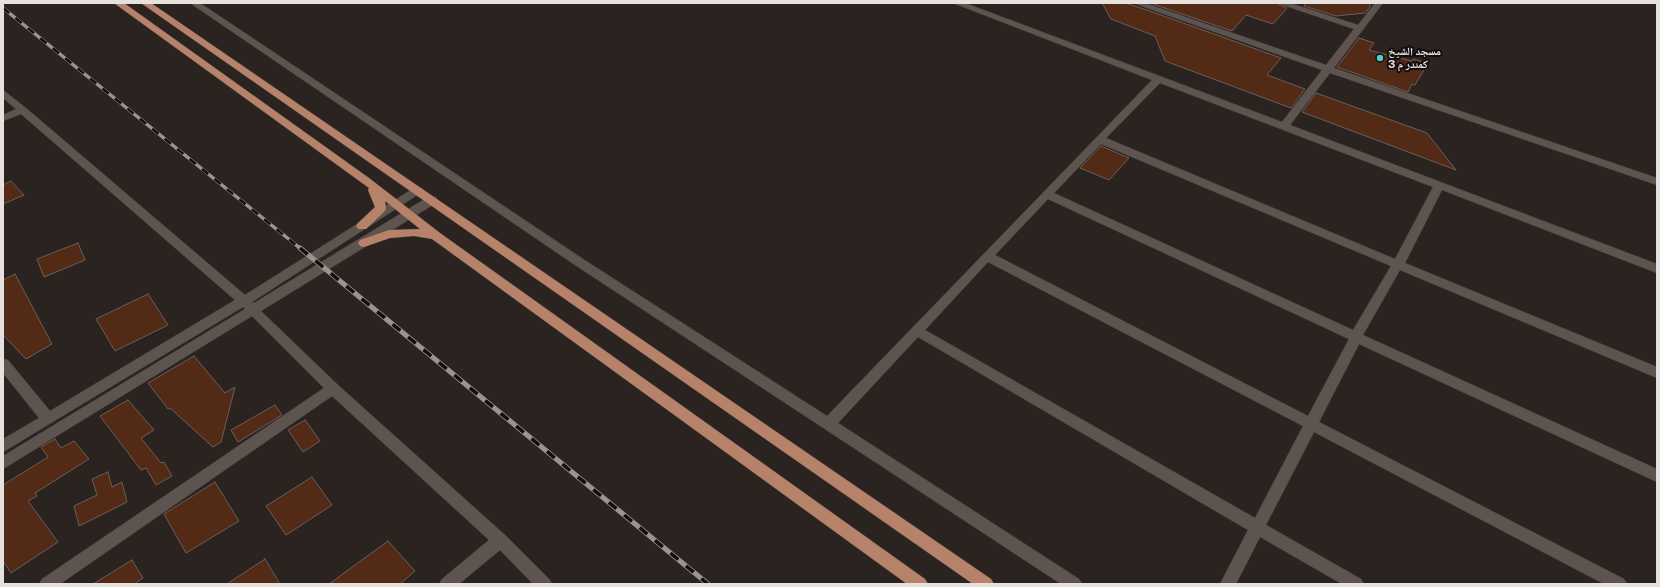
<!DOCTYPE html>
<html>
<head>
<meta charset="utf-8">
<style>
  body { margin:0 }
  #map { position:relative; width:1660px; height:587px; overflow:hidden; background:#2b231f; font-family:"Public Sans",sans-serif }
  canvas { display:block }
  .frame { position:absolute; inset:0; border:4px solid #e7e1de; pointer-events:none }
</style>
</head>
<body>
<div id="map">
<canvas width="1660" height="587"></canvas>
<div class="frame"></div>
</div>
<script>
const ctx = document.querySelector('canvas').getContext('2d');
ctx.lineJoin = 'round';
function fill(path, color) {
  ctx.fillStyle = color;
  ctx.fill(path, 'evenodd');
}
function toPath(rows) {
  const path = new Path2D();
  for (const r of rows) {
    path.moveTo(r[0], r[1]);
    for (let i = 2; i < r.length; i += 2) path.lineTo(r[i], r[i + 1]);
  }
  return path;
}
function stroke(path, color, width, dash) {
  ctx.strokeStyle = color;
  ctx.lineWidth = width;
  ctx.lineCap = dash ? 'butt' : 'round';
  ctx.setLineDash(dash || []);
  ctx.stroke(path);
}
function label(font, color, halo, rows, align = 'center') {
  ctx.font = font + ' "Public Sans","Noto Naskh Arabic",sans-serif';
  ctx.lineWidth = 4;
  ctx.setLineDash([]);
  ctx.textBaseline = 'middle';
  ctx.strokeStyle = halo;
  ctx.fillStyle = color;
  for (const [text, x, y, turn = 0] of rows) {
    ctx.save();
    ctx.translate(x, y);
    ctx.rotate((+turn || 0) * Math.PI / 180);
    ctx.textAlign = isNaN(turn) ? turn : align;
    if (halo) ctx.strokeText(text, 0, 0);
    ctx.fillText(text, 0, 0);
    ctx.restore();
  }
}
const building = toPath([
  [1102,3,1125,3,1147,10,1281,58,1267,75,1305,89,1291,108,1165,61,1155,36,1111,19,1102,3],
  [1154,3,1276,3,1287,8,1273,24,1246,15,1232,31,1153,4,1154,3],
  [1305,3,1370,3,1370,7,1365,13,1336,16,1304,6,1305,3],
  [1359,38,1374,43,1369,50,1412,61,1413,59,1428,63,1415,85,1412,84,1408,92,1337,67,1359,38],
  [1316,93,1427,133,1456,170,1302,112,1316,93],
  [1101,146,1129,158,1109,180,1080,168,1101,146],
  [11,181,24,195,3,204,3,185,11,181],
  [78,243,85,260,44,277,37,259,78,243],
  [15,274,52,344,26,359,3,335,3,280,15,274],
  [148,294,168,325,115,351,96,319,148,294],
  [194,356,225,393,235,387,221,442,213,447,170,408,168,409,148,383,194,356],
  [128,400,154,430,141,438,161,463,164,462,172,476,156,485,146,468,141,470,100,416,128,400],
  [275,405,282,415,238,442,231,430,275,405],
  [305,420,320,441,303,452,288,430,305,420],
  [55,439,61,448,74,441,89,459,35,493,37,496,28,501,58,542,11,573,3,561,3,485,48,457,41,447,55,439],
  [108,472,112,487,122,482,127,502,79,526,74,506,97,495,92,479,108,472],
  [312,477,332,505,286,535,266,506,312,477],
  [215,482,239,521,186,553,164,514,215,482],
  [388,541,415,571,400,584,329,584,388,541],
  [265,559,280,584,227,584,265,559],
  [132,560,143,578,134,584,93,584,132,560]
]);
fill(building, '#532a15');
stroke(building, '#695f5b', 1);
const minor = toPath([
  [190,3,200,3,583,259,827,416,1152,80,953,3,965,3,1282,122,1322,70,1133,3,1145,3,1326,65,1354,29,1277,3,1290,3,1358,25,1375,3,1383,3,1334,68,1657,178,1657,185,1330,73,1290,125,1657,264,1657,273,1442,190,1405,263,1657,367,1657,378,1400,270,1363,335,1657,469,1657,482,1359,344,1319,422,1624,579,1627,584,1604,584,1314,432,1266,525,1361,579,1364,584,1342,584,1260,537,1236,584,1220,584,1248,530,918,337,838,423,1079,579,1082,584,1061,584,575,265,190,3],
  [1160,83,1433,187,1395,259,1106,138,1160,83],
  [1101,144,1391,266,1353,330,1054,193,1101,144],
  [1048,199,1349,339,1308,416,995,255,1048,199],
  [988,262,1303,426,1255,518,925,330,988,262],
  [3,90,26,108,245,295,414,188,422,188,423,190,422,192,252,302,254,303,428,197,436,197,437,200,436,203,261,311,338,385,505,535,549,579,552,584,533,584,500,550,459,584,439,584,442,579,489,540,332,396,60,584,39,584,42,579,324,388,252,316,3,469,3,456,245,309,243,307,3,452,3,439,39,418,3,373,3,359,8,360,50,411,235,300,21,114,3,121,3,115,16,109,3,98,3,90]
]);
const major = toPath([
  [114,3,124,3,369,178,440,233,925,579,928,584,907,584,432,239,414,236,390,238,364,247,360,246,358,243,360,240,389,230,420,229,385,201,386,208,385,211,366,229,358,229,356,226,358,223,375,207,368,190,369,188,114,3],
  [141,3,151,3,991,579,994,584,973,584,141,3]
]);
stroke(minor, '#473f3c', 1);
stroke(major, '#473f3c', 1);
fill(minor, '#5d5450');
fill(major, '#b6826a');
const railFar1 = toPath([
  [3,8,301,249]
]);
const rail = toPath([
  [300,248,708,584]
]);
stroke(railFar1, '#9a938f', 3.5);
stroke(rail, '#9a938f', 5);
stroke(railFar1, '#110d0c', 2.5, [8]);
stroke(rail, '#110d0c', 3.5, [10]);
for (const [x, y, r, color] of [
  [1380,58,4,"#52cdce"]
]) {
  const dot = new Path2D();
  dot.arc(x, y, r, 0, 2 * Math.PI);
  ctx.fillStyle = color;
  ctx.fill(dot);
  stroke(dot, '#110d0c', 1.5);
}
label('bold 11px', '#e7e1de', '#110d0c', [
  ["مسجد الشيخ",1388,52],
  ["كمندر م 3",1388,65]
], 'left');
</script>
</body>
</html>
